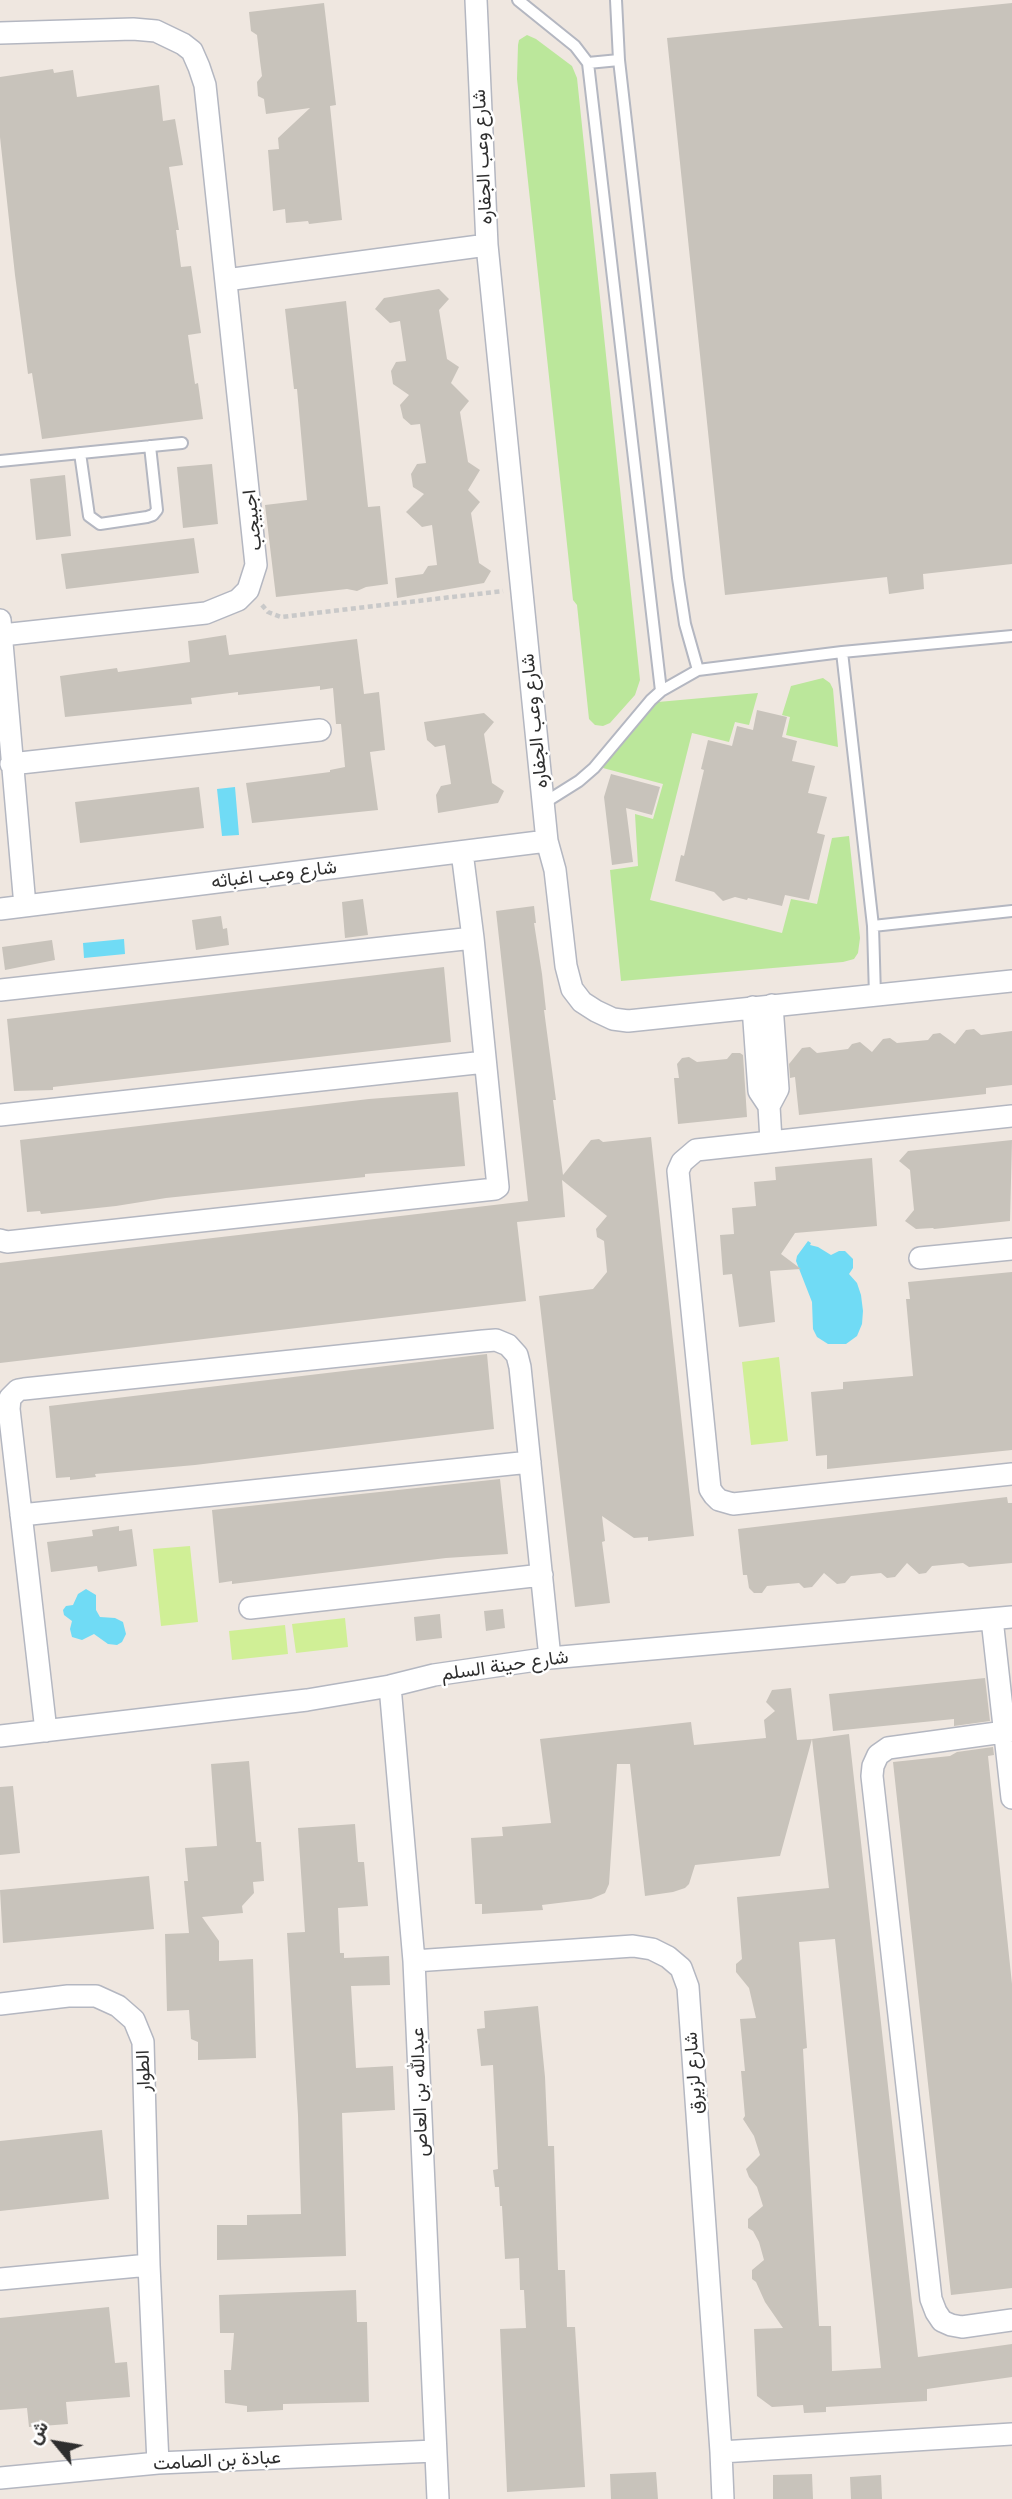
<!DOCTYPE html>
<html>
<head>
<meta charset="utf-8">
<style>
  body { margin:0 }
  #map { position:relative; width:1012px; height:2499px; overflow:hidden; background:#efe7e0; font-family:"Fira Sans",Vazirmatn,sans-serif }
  canvas { display:block }
  .north { position:absolute; left:21px; top:2408px; width:70px; height:70px; -webkit-text-stroke:5px #fff; paint-order:stroke; rotate:300deg; font-size:19px; font-weight:700; line-height:28px; text-align:center; color:#2e2e2e }
  .north::after { content:''; display:block; margin:auto; width:24px; height:32px; background:#2e2e2e; clip-path:polygon(50% 0,100% 100%,50% 72%,0 100%) }
</style>
</head>
<body>
<div id="map">
<canvas width="1012" height="2499"></canvas>
<div class="north">ش</div>
</div>
<script>
const ctx = document.querySelector('canvas').getContext('2d');
ctx.lineJoin = 'round';
function fill(path, color) {
  ctx.fillStyle = color;
  ctx.fill(path, 'evenodd');
}
function toPath(rows) {
  const path = new Path2D();
  for (const r of rows) {
    path.moveTo(r[0], r[1]);
    for (let i = 2; i < r.length; i += 2) path.lineTo(r[i], r[i + 1]);
  }
  return path;
}
function stroke(path, color, width, dash) {
  ctx.strokeStyle = color;
  ctx.lineWidth = width;
  ctx.lineCap = dash ? 'butt' : 'round';
  ctx.setLineDash(dash || []);
  ctx.stroke(path);
}
function label(font, color, halo, rows, align = 'center') {
  ctx.font = font + ' "Fira Sans",Vazirmatn,sans-serif';
  ctx.lineWidth = 5;
  ctx.setLineDash([]);
  ctx.textBaseline = 'middle';
  ctx.strokeStyle = halo;
  ctx.fillStyle = color;
  for (const [text, x, y, turn = 0] of rows) {
    ctx.save();
    ctx.translate(x, y);
    ctx.rotate((+turn || 0) * Math.PI / 180);
    ctx.textAlign = isNaN(turn) ? turn : align;
    if (halo) ctx.strokeText(text, 0, 0);
    ctx.fillText(text, 0, 0);
    ctx.restore();
  }
}
fill(toPath([
  [527,35,536,39,572,66,577,78,640,680,635,695,610,723,603,726,595,725,589,719,577,605,573,600,517,79,518,45,519,40],
  [823,678,830,683,833,689,838,747,786,735,790,717,782,715,791,686],
  [758,693,749,725,735,722,729,742,692,733,650,900,782,933,791,899,817,904,832,838,849,836,860,938,858,953,854,959,843,962,621,981,610,870,638,866,635,814,653,819,663,784,603,768,604,760,646,708,658,702]
]), '#bbe79b');
fill(toPath([
  [779,1357,788,1441,751,1445,742,1362],
  [190,1546,198,1622,161,1626,153,1549],
  [345,1618,348,1647,296,1653,292,1624],
  [285,1625,288,1654,232,1660,229,1631]
]), '#d0ef96');
fill(toPath([
  [235,787,239,835,222,836,217,789],
  [124,939,125,954,84,958,83,943],
  [808,1241,811,1243,810,1245,818,1247,831,1255,839,1251,845,1251,853,1259,853,1268,849,1274,857,1283,861,1295,863,1311,862,1324,857,1336,846,1344,828,1344,817,1337,813,1329,812,1302,796,1261,797,1256],
  [86,1589,96,1595,96,1610,100,1617,115,1618,123,1622,126,1634,122,1642,117,1645,108,1644,94,1634,82,1640,72,1637,70,1629,72,1621,64,1615,63,1610,66,1606,73,1605,78,1594]
]), '#70dbf5');
fill(toPath([
  [324,3,336,105,330,106,342,220,309,224,308,221,286,223,285,209,273,211,268,150,279,149,278,138,310,108,266,114,264,99,258,96,257,82,262,76,260,61,257,35,251,31,249,12],
  [1012,3,1012,564,923,574,924,589,889,594,887,577,725,595,667,38],
  [53,69,54,73,73,70,77,97,159,85,163,121,175,119,183,165,169,167,179,230,176,230,181,267,191,266,201,333,188,335,195,384,198,383,203,419,42,439,32,373,28,374,15,275,0,137,0,77],
  [439,289,449,299,439,310,447,359,459,367,451,383,469,401,460,412,468,462,480,470,468,490,480,502,471,513,479,563,491,571,484,583,397,598,395,578,423,574,428,566,437,565,432,525,422,527,406,512,424,494,413,487,411,474,417,464,426,463,420,424,411,425,403,418,400,405,409,395,393,384,391,371,396,362,406,361,400,321,390,323,375,309,384,298],
  [346,301,368,507,380,506,388,584,366,587,357,591,347,589,276,597,265,505,307,500,297,389,294,389,285,309],
  [212,464,218,524,183,528,177,467],
  [65,475,71,536,36,540,30,479],
  [194,538,199,573,66,589,61,554],
  [226,635,229,655,357,639,364,694,379,692,385,750,370,752,378,810,252,823,246,783,330,772,330,770,345,767,341,724,336,724,333,688,320,690,320,686,238,695,238,692,191,698,192,704,65,717,60,676,117,668,118,672,190,662,188,641],
  [757,710,787,717,782,737,797,741,792,761,815,766,808,793,827,797,817,833,825,835,809,900,785,895,782,906,748,898,747,900,735,897,723,901,714,892,675,881,681,855,684,856,704,770,701,769,708,740,732,746,737,726,753,730],
  [484,713,494,722,484,734,492,783,504,791,498,803,438,813,436,795,441,786,451,784,445,745,435,747,427,740,424,722],
  [611,774,660,787,652,815,626,808,633,862,612,865,604,797],
  [199,787,204,828,80,843,75,802],
  [363,899,368,935,345,938,342,902],
  [534,906,536,923,534,923,542,974,546,1010,544,1010,556,1100,553,1100,563,1175,591,1140,599,1139,603,1142,651,1137,694,1536,648,1541,648,1537,634,1538,602,1516,605,1541,602,1542,610,1603,575,1607,539,1296,593,1289,607,1272,604,1241,597,1237,596,1229,607,1216,562,1180,565,1217,517,1222,526,1301,0,1363,0,1263,528,1201,496,911],
  [221,916,223,929,227,928,229,945,196,950,192,920],
  [52,940,55,960,5,970,2,947],
  [444,967,451,1042,53,1087,53,1090,14,1091,7,1019],
  [974,1029,981,1035,1012,1031,1012,1085,986,1088,986,1094,799,1115,795,1077,790,1078,789,1064,802,1048,810,1047,817,1053,848,1049,852,1044,860,1042,872,1052,883,1039,890,1038,897,1043,928,1040,933,1034,940,1033,955,1044,966,1030],
  [732,1053,740,1053,743,1055,747,1117,678,1124,674,1078,679,1078,677,1064,682,1058,689,1057,697,1062,727,1059],
  [458,1092,465,1166,365,1174,365,1177,166,1198,116,1206,41,1214,40,1211,27,1212,20,1140,369,1099],
  [1012,1140,1010,1221,934,1229,933,1228,916,1229,905,1221,914,1210,910,1170,899,1161,908,1151],
  [872,1158,877,1226,795,1233,781,1254,801,1269,770,1271,775,1322,739,1327,732,1274,723,1275,720,1235,734,1234,732,1208,756,1206,754,1182,776,1180,775,1167],
  [1012,1272,1012,1450,827,1469,827,1455,816,1456,811,1392,843,1389,843,1382,913,1376,906,1299,910,1299,908,1282],
  [487,1354,494,1429,195,1465,95,1474,96,1477,70,1480,70,1477,56,1478,49,1406],
  [500,1479,508,1554,446,1558,232,1584,232,1581,219,1583,212,1510],
  [1007,1497,1008,1503,1012,1503,1012,1563,969,1567,963,1563,932,1566,926,1573,919,1574,907,1563,895,1577,887,1578,881,1573,851,1576,845,1583,837,1584,824,1573,812,1587,804,1588,799,1583,767,1586,762,1593,754,1593,749,1588,747,1575,743,1575,738,1529],
  [119,1526,119,1531,132,1529,137,1566,98,1572,97,1566,51,1572,47,1542,93,1536,92,1530],
  [503,1609,505,1628,486,1631,484,1611],
  [440,1614,442,1638,416,1641,414,1617],
  [985,1678,990,1721,954,1726,954,1719,833,1731,829,1694],
  [791,1688,797,1740,812,1739,780,1856,695,1865,689,1884,685,1888,673,1892,645,1896,630,1764,617,1764,609,1884,605,1893,591,1899,542,1905,543,1910,482,1914,482,1904,475,1904,471,1838,503,1836,502,1827,551,1823,540,1739,691,1722,694,1745,766,1738,764,1720,775,1711,766,1702,772,1690],
  [849,1734,918,2357,1012,2344,1012,2377,927,2389,927,2401,826,2407,826,2412,804,2413,803,2405,772,2407,757,2396,754,2329,783,2328,765,2302,756,2282,752,2279,752,2270,764,2260,759,2242,753,2231,748,2228,748,2219,763,2206,757,2187,749,2177,746,2169,760,2155,754,2136,743,2119,745,2116,741,2071,745,2071,740,2019,756,2018,749,1988,736,1972,736,1964,742,1959,737,1897,829,1888,812,1739],
  [835,1939,881,2368,832,2371,831,2326,819,2326,803,2049,807,2048,799,1942],
  [993,1747,994,1755,988,1756,1012,1984,1012,2288,951,2295,893,1762,950,1756,957,1752],
  [249,1761,256,1842,261,1842,264,1881,253,1882,254,1893,242,1906,243,1913,202,1917,219,1941,219,1961,253,1959,256,2058,198,2060,198,2042,191,2039,189,2010,167,2011,165,1934,189,1933,184,1881,188,1881,185,1848,217,1846,211,1764],
  [13,1786,20,1853,0,1855,0,1787],
  [355,1824,358,1862,364,1862,368,1906,338,1908,340,1953,344,1953,344,1958,389,1956,390,1985,351,1986,356,2068,393,2066,395,2110,342,2113,346,2256,217,2260,217,2225,247,2225,247,2215,301,2214,298,2115,287,1933,305,1932,298,1828],
  [149,1876,154,1929,3,1943,0,1890],
  [538,2006,545,2077,548,2146,554,2146,558,2270,565,2270,567,2327,575,2327,585,2487,507,2492,500,2329,526,2328,524,2290,520,2290,519,2258,505,2259,502,2206,500,2206,499,2187,495,2187,493,2170,498,2169,493,2065,481,2066,477,2029,485,2028,484,2011],
  [102,2130,109,2199,0,2211,0,2141],
  [356,2290,357,2322,367,2322,369,2402,283,2404,283,2410,247,2412,247,2406,225,2403,224,2370,231,2370,234,2333,220,2333,219,2295],
  [109,2307,115,2363,127,2362,130,2397,66,2402,68,2424,29,2427,27,2408,0,2410,0,2318],
  [656,2472,658,2499,611,2499,610,2474],
  [812,2474,813,2499,773,2499,773,2475],
  [881,2475,882,2499,851,2499,850,2477]
]), '#c8c3bb');
const service = toPath([
  [518,0,575,46,588,63,661,691],
  [616,0,619,60,678,578,685,624,698,670],
  [588,63,619,60],
  [80,453,89,516,100,524,147,517,153,515,157,510,150,446],
  [0,461,182,443],
  [842,652,873,926,875,996],
  [544,803,579,781,594,768,651,700,661,691,698,670,842,652,1012,636],
  [873,926,1012,911]
]);
const minor = toPath([
  [476,0,487,245,547,841,555,870,566,966,572,989,582,1002,596,1011,613,1019,628,1021,1012,981],
  [0,33,133,29,156,31,183,44,192,51,199,67,205,85,256,565,248,590,238,600,206,613,2,635],
  [226,280,487,245],
  [0,620,25,906],
  [11,764,320,730],
  [0,909,547,841],
  [0,990,473,938],
  [753,1007,759,1091,769,1106,771,1141],
  [769,1106,778,1089,772,1005],
  [0,1115,485,1062],
  [1012,1116,696,1150,682,1162,678,1171,710,1489,714,1495,719,1500,733,1504,1012,1474],
  [0,1240,7,1242,495,1189,498,1187,473,938,462,852],
  [920,1258,1012,1249],
  [21,1515,530,1462],
  [250,1608,542,1575],
  [992,1619,1012,1798],
  [390,1686,414,1961,438,2499],
  [46,1731,9,1409,10,1398,18,1390,24,1389,483,1341,496,1340,508,1345,517,1355,520,1367,550,1658],
  [1012,1731,888,1748,878,1755,873,1766,872,1776,931,2299,936,2312,942,2321,951,2325,962,2327,1012,2320],
  [0,1736,307,1700,390,1686,434,1675,550,1658,1012,1617],
  [414,1961,633,1946,652,1949,668,1957,681,1968,688,1987,721,2452,723,2499],
  [0,2004,68,1996,96,1996,118,2006,134,2020,143,2042,149,2265,158,2463],
  [0,2279,149,2265],
  [721,2452,1012,2434],
  [0,2478,158,2463,435,2451]
]);
stroke(service, '#b4b7c1', 14);
stroke(minor, '#b4b7c1', 24);
stroke(toPath([
  [262,605,268,612,281,617,503,591]
]), '#c9c9c9', 4.5, [5, 3.5]);
stroke(service, '#fff', 10);
stroke(minor, '#fff', 21);
label('19px', '#2e2e2e', '#fff', [
  ["شارع وعب الجفاره",483,157,-93],
  ["اجبيجب",253,520,-96],
  ["شارع وعب الجفاره",535,721,-96],
  ["شارع وعب اغباثه",274,875,-7],
  ["شارع حينة السلم",505,1666,-8],
  ["الطوار",144,2071,-92],
  ["شارع لزيرق",694,2073,-94],
  ["عبدالله بن العاص",420,2092,-92],
  ["عبادة بن الصامت",217,2461,-3]
]);
</script>
</body>
</html>
